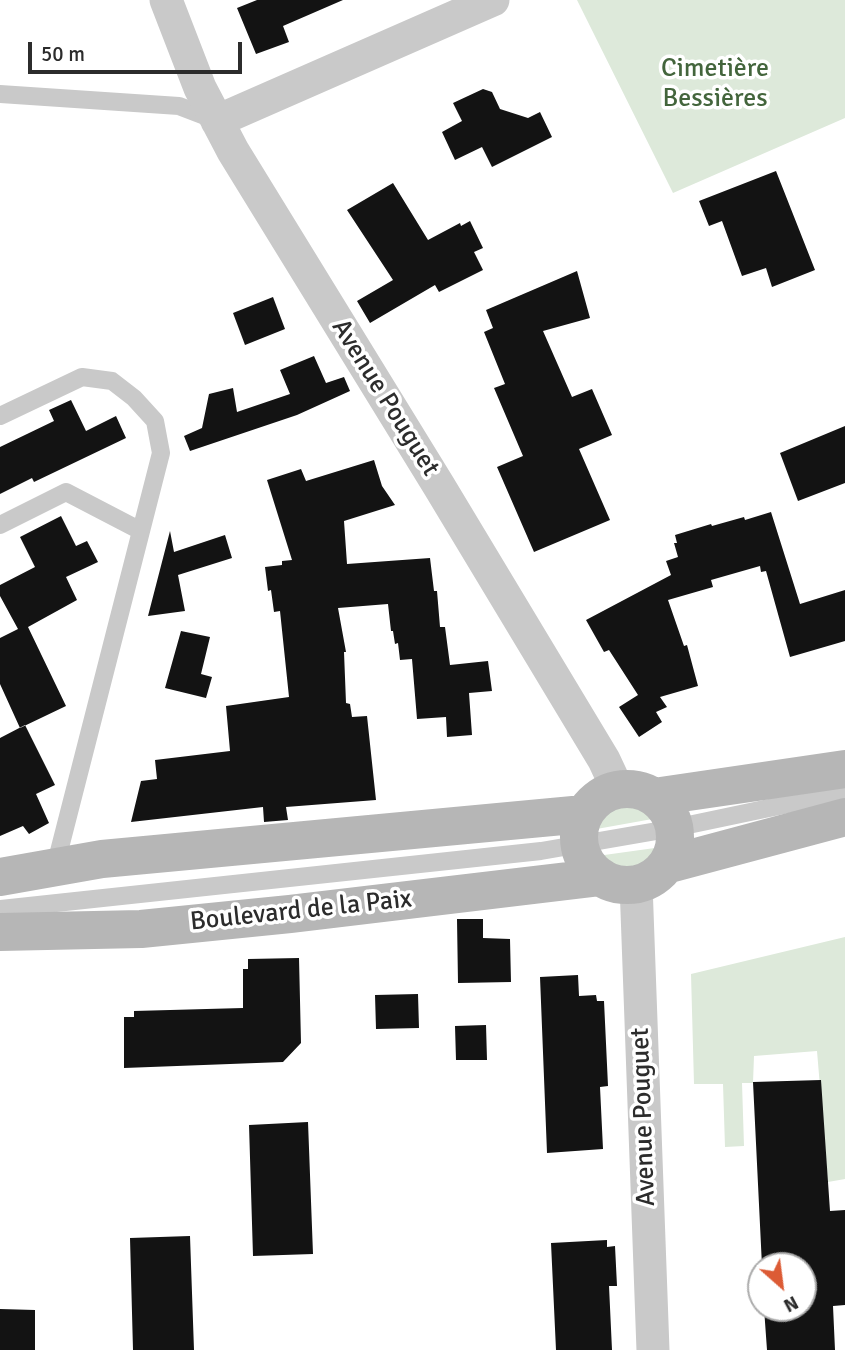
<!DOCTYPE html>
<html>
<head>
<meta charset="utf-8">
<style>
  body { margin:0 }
  #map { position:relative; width:845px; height:1350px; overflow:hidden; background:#fff; font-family:Signika,sans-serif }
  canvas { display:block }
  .north { position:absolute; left:747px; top:1252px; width:70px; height:70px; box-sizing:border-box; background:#fff; border:2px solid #ababab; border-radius:50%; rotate:152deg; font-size:19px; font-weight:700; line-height:28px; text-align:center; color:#2c2c2c }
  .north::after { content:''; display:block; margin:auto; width:24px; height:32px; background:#dc5b35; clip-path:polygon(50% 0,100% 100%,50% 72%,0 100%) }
  .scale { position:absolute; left:28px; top:42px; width:214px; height:32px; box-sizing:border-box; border:4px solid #2c2c2c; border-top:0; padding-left:9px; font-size:21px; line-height:24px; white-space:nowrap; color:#2c2c2c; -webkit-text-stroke:5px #fff; paint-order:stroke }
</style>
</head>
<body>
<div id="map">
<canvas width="845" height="1350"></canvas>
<div class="north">N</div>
<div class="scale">50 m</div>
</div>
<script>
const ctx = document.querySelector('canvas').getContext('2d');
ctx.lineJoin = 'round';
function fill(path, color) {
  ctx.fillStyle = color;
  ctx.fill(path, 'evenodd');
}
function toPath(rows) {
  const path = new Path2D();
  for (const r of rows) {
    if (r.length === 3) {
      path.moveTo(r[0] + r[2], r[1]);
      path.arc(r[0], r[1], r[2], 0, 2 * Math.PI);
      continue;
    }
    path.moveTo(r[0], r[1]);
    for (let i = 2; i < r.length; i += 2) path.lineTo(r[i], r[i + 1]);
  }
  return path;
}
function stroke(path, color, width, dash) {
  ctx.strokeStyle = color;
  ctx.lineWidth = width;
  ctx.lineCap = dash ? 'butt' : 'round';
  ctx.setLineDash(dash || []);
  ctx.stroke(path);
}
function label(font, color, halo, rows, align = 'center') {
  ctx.font = font + ' Signika,sans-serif';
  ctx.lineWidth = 7;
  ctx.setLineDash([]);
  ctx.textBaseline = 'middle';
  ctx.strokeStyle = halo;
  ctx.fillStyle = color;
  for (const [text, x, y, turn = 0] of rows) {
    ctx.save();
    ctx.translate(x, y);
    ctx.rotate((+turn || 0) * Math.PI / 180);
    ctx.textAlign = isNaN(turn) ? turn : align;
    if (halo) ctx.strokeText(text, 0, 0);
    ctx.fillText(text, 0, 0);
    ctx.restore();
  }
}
fill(toPath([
  [577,0,845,0,845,118,673,193],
  [626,799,638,801,658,818,591,830,596,816,604,807,615,801],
  [662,847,654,862,644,870,632,873,620,873,609,868,597,856],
  [845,937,845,1179,828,1182,817,1051,754,1056,753,1083,742,1083,744,1146,725,1147,723,1084,694,1084,691,974]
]), '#dde9da');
fill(toPath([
  [257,0,343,0,283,26,289,42,256,54,237,8],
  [483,89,492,92,500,109,528,118,540,112,552,137,492,167,482,147,455,160,442,132,462,121,453,103],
  [776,171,815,270,772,287,766,268,742,276,722,221,709,226,699,201],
  [393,183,428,240,460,223,461,226,470,221,483,248,474,252,483,270,439,292,435,285,370,323,357,301,393,280,347,210],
  [577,271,590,318,543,331,572,397,592,389,612,435,579,449,610,520,534,552,497,467,523,456,494,388,505,384,484,332,493,328,486,310],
  [273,297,285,329,245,345,233,313],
  [314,356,326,383,344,377,350,391,297,415,190,451,184,436,202,428,209,394,233,388,237,412,290,394,280,370],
  [71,400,86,431,116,416,126,438,34,482,32,478,0,494,0,447,54,421,49,410],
  [845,426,845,483,798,501,780,453],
  [374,460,382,486,395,505,344,521,347,564,430,558,434,591,437,591,440,627,445,627,450,665,488,661,492,691,469,693,472,735,447,737,446,717,417,719,412,659,400,660,398,643,395,644,393,631,391,631,388,604,338,608,346,652,344,652,346,703,350,704,352,717,367,716,376,800,286,807,288,820,264,822,263,807,131,822,141,781,157,779,155,760,230,751,226,706,289,697,280,611,274,612,271,590,268,591,265,567,282,565,282,561,292,560,267,480,301,469,306,481],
  [771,512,800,604,845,590,845,641,790,657,766,571,761,572,760,566,711,580,713,587,668,600,684,646,687,645,698,686,660,697,667,707,656,712,662,722,639,737,619,707,638,695,609,650,604,652,586,620,671,575,666,561,678,557,674,543,677,543,675,535,711,524,712,526,744,517,745,520],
  [61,516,76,546,87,541,98,562,66,577,77,600,28,627,66,706,20,728,0,684,0,638,18,629,0,596,0,585,35,567,20,537],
  [170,531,174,552,225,535,232,558,178,575,185,611,148,616],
  [181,631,210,637,201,674,212,677,206,698,165,688],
  [25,725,55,785,36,794,49,823,29,834,23,826,0,836,0,738],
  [457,919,483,919,483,938,510,939,511,982,458,983],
  [299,958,301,1043,283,1062,124,1068,124,1017,134,1017,134,1011,243,1008,243,969,248,969,248,959],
  [578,975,579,996,596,995,597,1001,604,1001,608,1086,600,1087,603,1149,547,1153,540,977],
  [418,994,419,1028,376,1029,375,995],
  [486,1025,487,1060,456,1060,455,1026],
  [821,1080,830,1211,845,1210,845,1305,833,1306,835,1350,767,1350,764,1308,803,1308,803,1266,762,1266,753,1082],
  [308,1122,313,1254,253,1256,249,1125],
  [190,1236,194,1350,133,1350,130,1238],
  [607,1240,607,1247,615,1246,617,1286,609,1286,612,1350,556,1350,551,1243],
  [0,1309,35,1310,35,1350,0,1350]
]), '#131313');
stroke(toPath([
  [0,94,179,106,213,119],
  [0,416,82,377,112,381,134,398,155,421,161,453,55,867],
  [0,525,66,492,141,531],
  [0,909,541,851,674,828,845,792]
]), '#c9c9c9', 18);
stroke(toPath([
  [166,0,200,88,233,151,439,486,604,760,618,790],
  [217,121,493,0],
  [636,884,653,1350]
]), '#c9c9c9', 33);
stroke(toPath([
  [627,837,48],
  [654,797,845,769],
  [666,865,845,817],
  [0,877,102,859,584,814],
  [0,932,141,929,290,914,601,877]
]), '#b6b6b6', 38);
label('26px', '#43653c', '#fff', [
  ["Cimetière",715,69],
  ["Bessières",715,99]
]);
label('26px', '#2c2c2c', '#fff', [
  ["Avenue Pouguet",385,398,58],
  ["Boulevard de la Paix",301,911,-6],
  ["Avenue Pouguet",644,1117,-92]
]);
</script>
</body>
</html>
